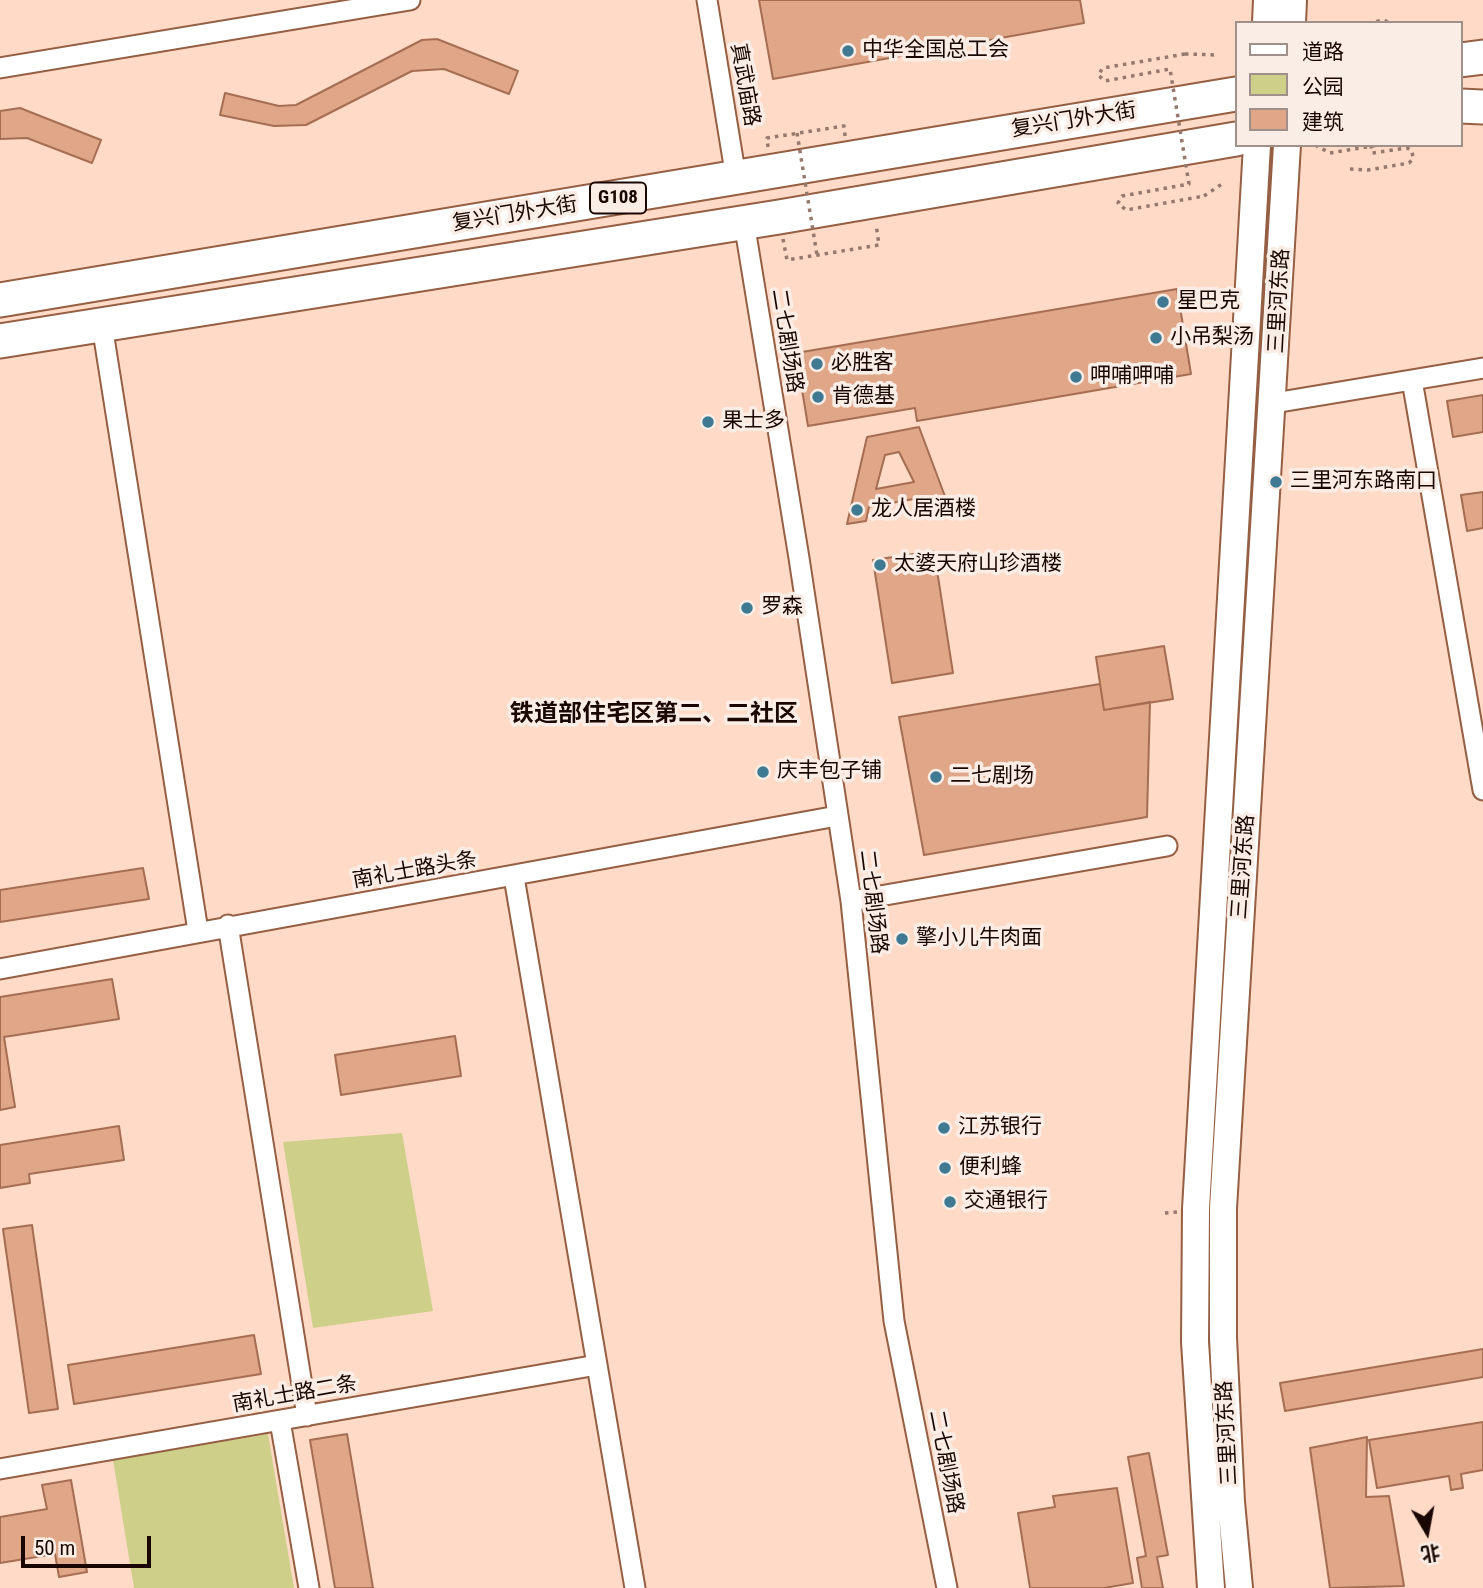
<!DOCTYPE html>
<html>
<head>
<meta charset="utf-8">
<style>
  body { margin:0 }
  #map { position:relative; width:1483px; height:1588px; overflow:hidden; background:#ffdac7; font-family:"Roboto Condensed","Noto Sans SC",sans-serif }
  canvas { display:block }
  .legend { position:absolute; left:1235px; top:21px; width:228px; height:126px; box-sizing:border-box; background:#f9ede6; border:2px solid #9f918a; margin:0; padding:9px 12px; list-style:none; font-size:21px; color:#190600 }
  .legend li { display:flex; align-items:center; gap:14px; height:35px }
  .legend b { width:35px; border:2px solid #9f918a }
  .north { position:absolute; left:1392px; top:1497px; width:70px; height:70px; -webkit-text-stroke:5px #f9ede6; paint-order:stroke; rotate:170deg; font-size:19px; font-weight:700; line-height:28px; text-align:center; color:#190600 }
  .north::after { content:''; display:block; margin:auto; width:24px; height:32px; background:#190600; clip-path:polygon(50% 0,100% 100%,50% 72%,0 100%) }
  .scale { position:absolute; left:21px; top:1536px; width:130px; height:32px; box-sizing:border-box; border:4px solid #190600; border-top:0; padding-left:9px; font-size:21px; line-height:24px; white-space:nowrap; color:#190600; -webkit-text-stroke:5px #f9ede6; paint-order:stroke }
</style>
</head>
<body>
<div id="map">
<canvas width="1483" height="1588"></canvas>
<ul class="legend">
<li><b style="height:9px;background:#fff"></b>道路</li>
<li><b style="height:19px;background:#cecf89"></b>公园</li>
<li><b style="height:19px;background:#e0a688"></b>建筑</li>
</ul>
<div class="north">北</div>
<div class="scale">50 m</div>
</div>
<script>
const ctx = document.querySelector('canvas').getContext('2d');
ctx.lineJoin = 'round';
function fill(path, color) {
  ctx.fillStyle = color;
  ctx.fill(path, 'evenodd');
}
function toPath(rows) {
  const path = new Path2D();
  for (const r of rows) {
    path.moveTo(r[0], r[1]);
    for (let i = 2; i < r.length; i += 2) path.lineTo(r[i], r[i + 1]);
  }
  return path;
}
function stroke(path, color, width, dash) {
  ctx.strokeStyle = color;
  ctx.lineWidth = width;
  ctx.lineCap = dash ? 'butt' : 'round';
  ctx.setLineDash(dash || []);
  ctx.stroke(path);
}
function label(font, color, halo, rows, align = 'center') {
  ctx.font = font + ' "Roboto Condensed","Noto Sans SC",sans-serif';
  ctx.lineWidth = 7;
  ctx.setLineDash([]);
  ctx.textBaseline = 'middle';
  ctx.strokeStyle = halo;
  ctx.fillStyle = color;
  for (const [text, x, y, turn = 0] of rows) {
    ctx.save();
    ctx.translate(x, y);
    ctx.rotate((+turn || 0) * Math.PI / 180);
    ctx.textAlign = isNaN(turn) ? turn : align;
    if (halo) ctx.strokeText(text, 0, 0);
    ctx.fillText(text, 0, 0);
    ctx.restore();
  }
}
fill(toPath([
  [402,1133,433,1311,313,1328,283,1142],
  [268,1434,294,1588,134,1588,113,1460]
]), '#cecf89');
const building = toPath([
  [759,0,1080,0,1084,23,773,79,759,0],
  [437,39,518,71,509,94,444,69,412,71,306,125,274,126,220,115,225,93,279,106,296,105,422,40,437,39],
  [20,108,101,140,92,163,27,138,0,139,0,111,20,108],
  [1177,289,1191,374,917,421,915,408,808,426,796,353,1177,289],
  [1483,395,1483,432,1453,437,1447,401,1483,395],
  [919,427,949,507,930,511,925,497,869,507,866,521,847,524,867,437,919,427],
  [899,452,914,482,876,489,885,455,899,452],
  [1483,492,1483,528,1467,531,1461,495,1483,492],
  [934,551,953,673,892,683,873,560,934,551],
  [1164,646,1173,699,1104,710,1096,657,1164,646],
  [1100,684,1104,710,1150,702,1147,817,924,855,899,717,1100,684],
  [143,868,149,899,0,922,0,890,143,868],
  [112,979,119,1019,4,1037,15,1107,0,1110,0,997,112,979],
  [455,1036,461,1076,341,1095,335,1055,455,1036],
  [119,1126,124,1160,29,1174,30,1183,0,1188,0,1145,119,1126],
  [32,1225,58,1409,29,1413,3,1229,32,1225],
  [254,1335,261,1374,74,1404,68,1365,254,1335],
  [1483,1349,1483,1377,1285,1411,1280,1383,1483,1349],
  [1483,1422,1483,1470,1461,1474,1463,1488,1451,1490,1449,1476,1377,1488,1369,1440,1483,1422],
  [347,1434,373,1588,335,1588,310,1440,347,1434],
  [1367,1437,1366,1497,1389,1496,1404,1586,1330,1588,1310,1448,1367,1437],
  [1149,1453,1168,1555,1157,1557,1163,1588,1142,1588,1137,1558,1146,1556,1128,1457,1149,1453],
  [71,1480,87,1572,59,1577,55,1554,0,1563,0,1517,47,1509,42,1485,71,1480],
  [1117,1488,1133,1583,1104,1588,1030,1588,1018,1513,1055,1507,1053,1496,1117,1488]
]);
fill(building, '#e0a688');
stroke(building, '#a56e52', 2);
const street = toPath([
  [707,0,736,178],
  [0,68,410,0],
  [744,222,799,558,851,901,894,1321,947,1588],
  [102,325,198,931],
  [1412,380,1483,790],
  [1274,403,1483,368],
  [514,877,635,1588],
  [851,901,1167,846],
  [228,925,307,1416],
  [0,969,837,816],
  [280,1421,309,1588],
  [0,1469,597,1365]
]);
const secondary = toPath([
  [1266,23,1267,0],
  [1292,23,1293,0],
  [1211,1588,1195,1342,1196,1209,1257,145],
  [1239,1588,1231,1502,1223,1338,1223,1208,1287,145]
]);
const highway = toPath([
  [1460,60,1483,57],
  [1460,106,1483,107],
  [0,300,1236,94],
  [0,341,779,217,1236,139]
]);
stroke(street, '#945f43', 23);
stroke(secondary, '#945f43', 30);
stroke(highway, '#945f43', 37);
stroke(toPath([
  [1368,23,1384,20,1389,23],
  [1185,54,1218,55],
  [1315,145,1330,153,1378,145],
  [768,147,767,138,844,126,845,136],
  [1350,169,1368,170,1409,163,1413,159,1412,151,1407,148,1372,153],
  [1204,196,1222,184],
  [783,239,787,260,879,245,876,224],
  [1165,1213,1177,1212]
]), '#96796c', 3.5, [3.5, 5]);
stroke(street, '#fff', 19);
stroke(secondary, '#fff', 26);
stroke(highway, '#fff', 33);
stroke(toPath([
  [1185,54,1103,68,1098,75,1105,81,1170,69,1189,184,1122,196,1118,203,1126,210,1204,196],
  [797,133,817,255],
  [1371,145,1372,153]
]), '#96796c', 3.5, [3.5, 5]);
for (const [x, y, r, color] of [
  [848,51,7,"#3f7992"],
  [1163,302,7,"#3f7992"],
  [1156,338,7,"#3f7992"],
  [817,364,7,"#3f7992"],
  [1076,377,7,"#3f7992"],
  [818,397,7,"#3f7992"],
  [708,422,7,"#3f7992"],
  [1276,482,7,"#3f7992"],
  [857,510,7,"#3f7992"],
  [880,565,7,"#3f7992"],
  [747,608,7,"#3f7992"],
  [763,772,7,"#3f7992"],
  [936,777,7,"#3f7992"],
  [902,939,7,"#3f7992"],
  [944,1128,7,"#3f7992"],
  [945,1168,7,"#3f7992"],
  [950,1202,7,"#3f7992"]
]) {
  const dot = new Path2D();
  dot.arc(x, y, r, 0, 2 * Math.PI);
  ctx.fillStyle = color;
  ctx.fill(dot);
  stroke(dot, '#f9ede6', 2.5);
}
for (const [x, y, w] of [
  [618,198,56]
]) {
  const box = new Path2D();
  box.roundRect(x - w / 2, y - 15.5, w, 31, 5);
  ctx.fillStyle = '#f9ede6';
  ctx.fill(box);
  stroke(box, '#190600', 2);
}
label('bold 19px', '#190600', null, [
  ["G108",618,198]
]);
label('21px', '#190600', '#f9ede6', [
  ["中华全国总工会",862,51],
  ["星巴克",1177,302],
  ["小吊梨汤",1170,338],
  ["必胜客",831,364],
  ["呷哺呷哺",1090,377],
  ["肯德基",832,397],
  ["果士多",722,422],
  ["三里河东路南口",1290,482],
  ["龙人居酒楼",871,510],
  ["太婆天府山珍酒楼",894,565],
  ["罗森",761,608],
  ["庆丰包子铺",777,772],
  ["二七剧场",950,777],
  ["擎小儿牛肉面",916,939],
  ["江苏银行",958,1128],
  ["便利蜂",959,1168],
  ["交通银行",964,1202]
], 'left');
label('21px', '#190600', '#f9ede6', [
  ["真武庙路",744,85,80],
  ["复兴门外大街",1074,121,-9],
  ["复兴门外大街",515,215,-9],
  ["三里河东路",1280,301,-87],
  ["二七剧场路",786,341,81],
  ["三里河东路",1244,867,-86],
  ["南礼士路头条",415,871,-10],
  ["二七剧场路",872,902,83],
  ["南礼士路二条",295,1395,-10],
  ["三里河东路",1228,1433,-93],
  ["二七剧场路",945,1462,79]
]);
label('bold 24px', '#190600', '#f9ede6', [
  ["铁道部住宅区第二、二社区",654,715]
]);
</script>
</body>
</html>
